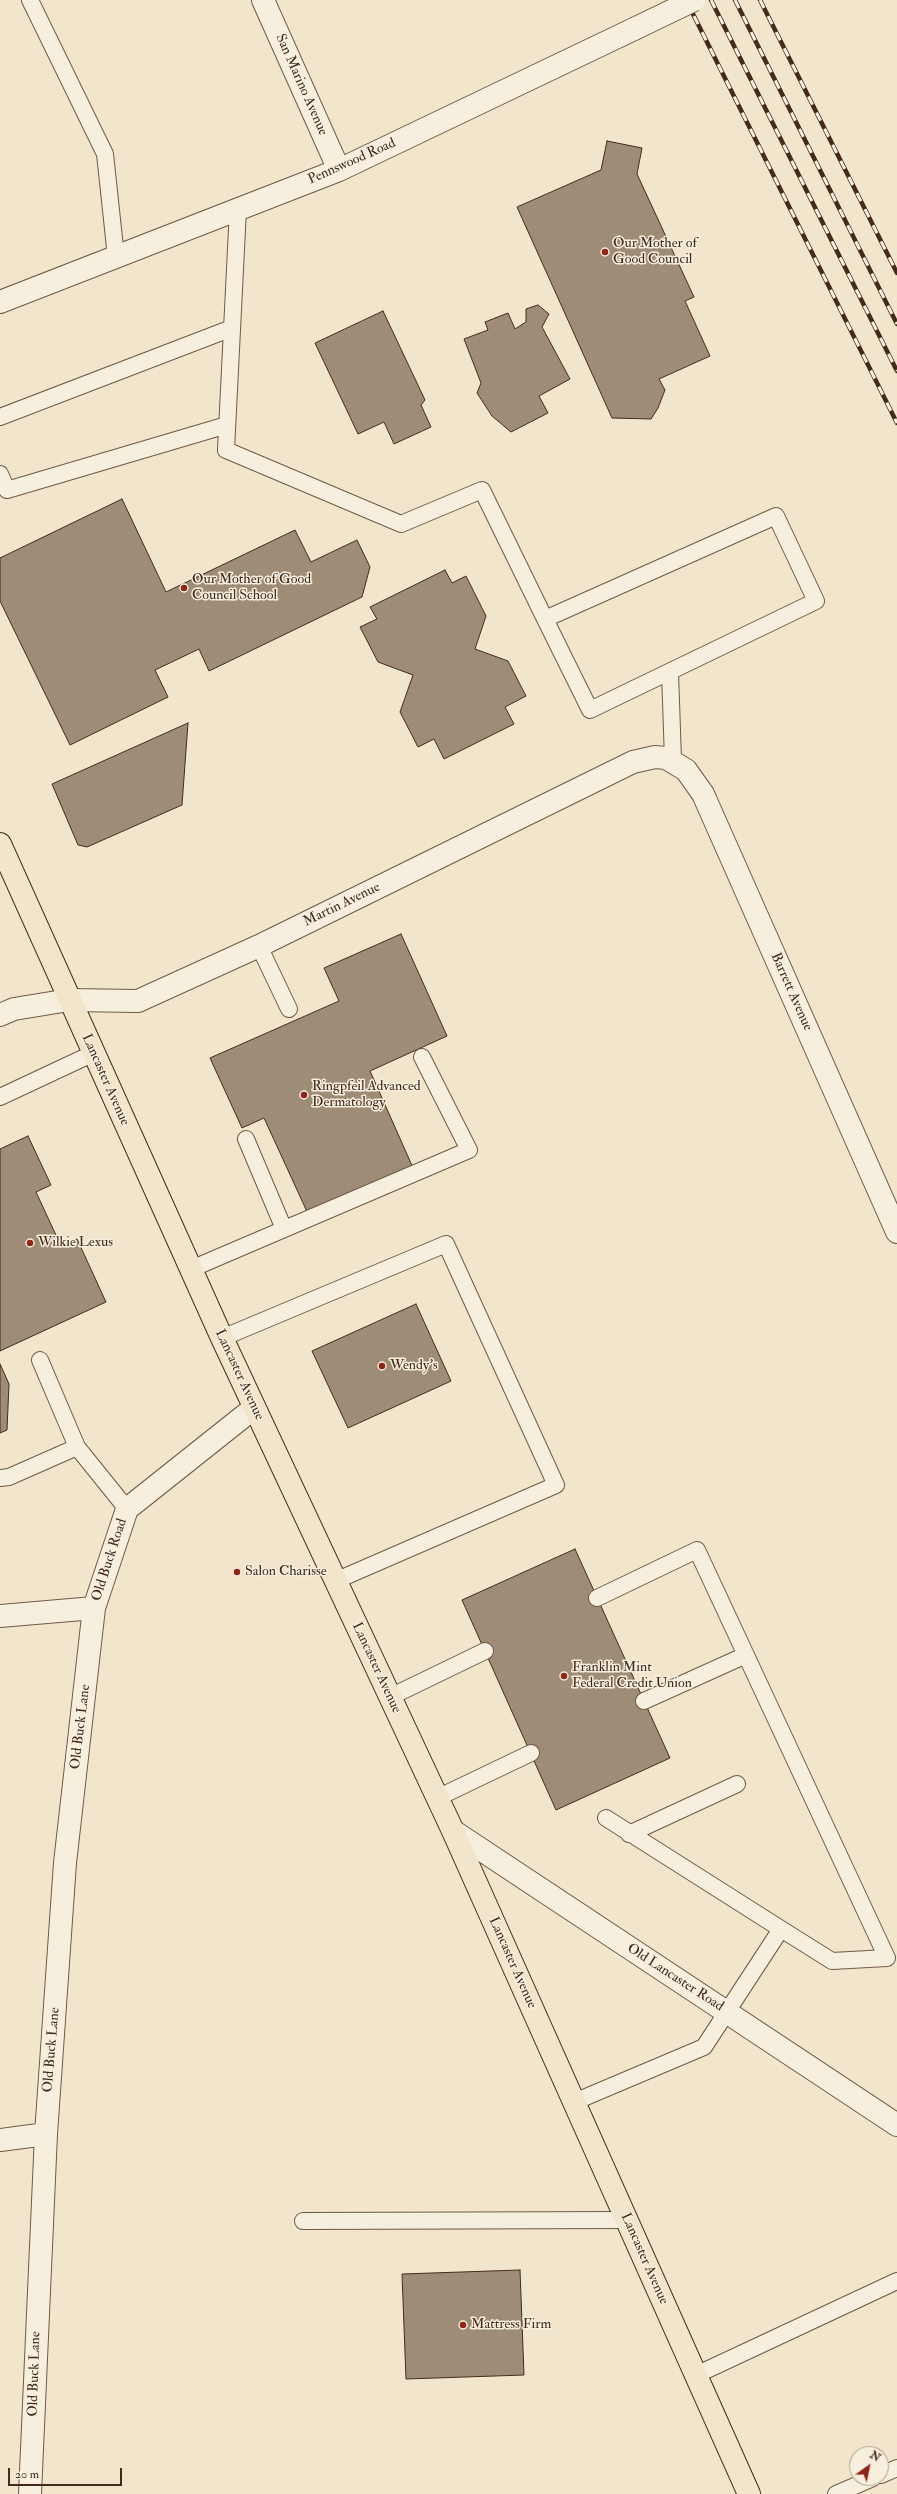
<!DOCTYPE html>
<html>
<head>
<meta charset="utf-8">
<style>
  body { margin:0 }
  #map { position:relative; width:897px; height:2494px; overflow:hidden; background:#f1e6cb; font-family:"IM FELL Double Pica",serif }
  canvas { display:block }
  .north { position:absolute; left:849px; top:2446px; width:40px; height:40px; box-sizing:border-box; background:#f6efdd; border:1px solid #afa08f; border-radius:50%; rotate:33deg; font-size:11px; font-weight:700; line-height:16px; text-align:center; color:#442a1b }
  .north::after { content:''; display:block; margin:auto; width:14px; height:18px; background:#8f2418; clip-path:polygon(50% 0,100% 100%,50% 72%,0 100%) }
  .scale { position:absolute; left:8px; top:2468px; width:114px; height:18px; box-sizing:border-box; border:2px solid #442a1b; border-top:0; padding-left:5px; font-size:12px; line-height:14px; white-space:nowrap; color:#442a1b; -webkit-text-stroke:3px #f6efdd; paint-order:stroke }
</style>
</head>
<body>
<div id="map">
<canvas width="897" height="2494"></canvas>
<div class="north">N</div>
<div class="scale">20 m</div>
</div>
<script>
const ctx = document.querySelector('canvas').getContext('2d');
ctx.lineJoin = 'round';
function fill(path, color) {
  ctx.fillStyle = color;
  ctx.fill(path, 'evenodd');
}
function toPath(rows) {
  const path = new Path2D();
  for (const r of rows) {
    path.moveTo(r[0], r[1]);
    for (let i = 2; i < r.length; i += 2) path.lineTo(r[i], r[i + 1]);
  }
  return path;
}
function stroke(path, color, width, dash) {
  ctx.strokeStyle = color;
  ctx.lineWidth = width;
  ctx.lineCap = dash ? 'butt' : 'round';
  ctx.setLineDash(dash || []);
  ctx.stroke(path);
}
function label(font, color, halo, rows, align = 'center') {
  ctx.font = font + ' "IM FELL Double Pica",serif';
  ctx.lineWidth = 3;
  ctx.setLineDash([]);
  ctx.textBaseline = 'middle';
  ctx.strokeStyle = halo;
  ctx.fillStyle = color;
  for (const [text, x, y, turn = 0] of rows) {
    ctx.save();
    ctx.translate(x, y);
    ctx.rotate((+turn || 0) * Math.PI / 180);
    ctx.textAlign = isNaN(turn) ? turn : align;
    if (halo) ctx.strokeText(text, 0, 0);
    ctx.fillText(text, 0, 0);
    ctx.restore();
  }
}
const building = toPath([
  [607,141,642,148,637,174,694,297,685,301,710,356,659,379,665,390,658,408,651,419,612,418,517,207,601,170,607,141],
  [538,305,549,314,542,327,570,379,539,396,548,413,511,432,492,416,477,393,481,383,464,339,488,330,485,322,508,313,515,329,526,322,526,309,538,305],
  [383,311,425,400,421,405,431,427,394,444,384,422,358,434,315,343,383,311],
  [122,499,166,592,295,530,311,562,357,540,370,567,362,597,209,671,199,649,155,670,168,697,70,745,0,601,0,558,122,499],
  [445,570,452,583,466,576,486,616,475,649,508,661,526,696,505,707,514,724,444,759,434,739,418,747,400,712,413,675,378,662,360,627,377,619,370,607,445,570],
  [188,723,182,805,87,847,78,845,52,784,188,723],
  [401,934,447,1036,370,1071,414,1170,309,1216,264,1118,242,1128,210,1058,339,1001,324,968,401,934],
  [28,1136,51,1185,36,1192,61,1246,77,1239,106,1302,0,1351,0,1149,28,1136],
  [416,1304,451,1381,348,1428,312,1351,416,1304],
  [0,1364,9,1384,7,1430,0,1433,0,1364],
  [575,1549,670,1758,556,1810,462,1600,575,1549],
  [520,2270,524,2375,406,2379,402,2274,520,2270]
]);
fill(building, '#9e8c77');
stroke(building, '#442a1b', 1);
const service = toPath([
  [30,0,105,154,116,257],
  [238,209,226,450,401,524,482,490,545,619,590,710,816,601,776,516,545,619],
  [0,417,232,328],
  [0,474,7,490,227,425],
  [670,672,673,760],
  [259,946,289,1009],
  [0,1097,94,1053],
  [246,1139,284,1229],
  [191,1269,469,1150,422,1057],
  [222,1338,446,1244,556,1485,335,1581],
  [40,1360,77,1447,127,1509],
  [0,1478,9,1477,77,1447],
  [597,1598,697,1550,887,1958,832,1961,781,1929],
  [390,1697,485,1651],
  [644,1701,746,1655],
  [437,1798,531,1753],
  [629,1834,737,1784],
  [574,2102,704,2047,781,1929,606,1818],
  [303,2221,626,2220],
  [696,2375,897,2281],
  [881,2475,897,2468],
  [836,2494,873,2478]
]);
const minor = toPath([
  [263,0,339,170],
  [0,302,339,170,634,29],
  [0,1015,14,1009,69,1000,138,1001,259,946,633,762,655,757,666,758,686,770,703,794,897,1232],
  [0,1616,94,1608,127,1509,254,1408],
  [453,1831,897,2125],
  [0,2140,46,2134],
  [30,2494,46,2134,65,1863,94,1608]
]);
const trunk = toPath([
  [0,844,222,1338,453,1831,749,2494]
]);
stroke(service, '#6f5947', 18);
stroke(minor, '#6f5947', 24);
stroke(trunk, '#442a1b', 24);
stroke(service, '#f6efdd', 16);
stroke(minor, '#f6efdd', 22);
stroke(trunk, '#f1e6cb', 22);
const rail = toPath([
  [686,0,897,423],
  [711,0,897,371],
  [735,0,897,324],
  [760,0,897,273]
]);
stroke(rail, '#442a1b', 4.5);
stroke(rail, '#f6efdd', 3, [9]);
const minorBridge = toPath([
  [634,29,694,0]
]);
stroke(minorBridge, '#6f5947', 24, []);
stroke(minorBridge, '#f6efdd', 22);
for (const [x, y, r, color] of [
  [605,252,4,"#8f2418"],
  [184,588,4,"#8f2418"],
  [304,1095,4,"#8f2418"],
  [30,1243,4,"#8f2418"],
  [382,1366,4,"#8f2418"],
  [237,1572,4,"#8f2418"],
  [564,1676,4,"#8f2418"],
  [463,2325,4,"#8f2418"]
]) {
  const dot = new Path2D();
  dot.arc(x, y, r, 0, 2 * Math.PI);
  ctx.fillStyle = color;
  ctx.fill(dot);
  stroke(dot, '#f6efdd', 1.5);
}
label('14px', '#442a1b', '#f6efdd', [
  ["San Marino Avenue",301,85,66],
  ["Pennswood Road",352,162,-24],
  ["Martin Avenue",342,905,-26],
  ["Barrett Avenue",791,992,66],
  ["Lancaster Avenue",105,1080,66],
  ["Lancaster Avenue",239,1375,65],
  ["Old Buck Road",110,1560,-72],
  ["Lancaster Avenue",376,1668,65],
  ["Old Buck Lane",81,1727,-83],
  ["Lancaster Avenue",512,1963,66],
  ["Old Lancaster Road",675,1978,33],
  ["Old Buck Lane",52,2050,-85],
  ["Lancaster Avenue",644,2259,66],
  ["Old Buck Lane",35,2374,-88]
]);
label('14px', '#442a1b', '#f6efdd', [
  ["Our Mother of",613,244],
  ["Good Council",613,260],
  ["Our Mother of Good",192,580],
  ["Council School",192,596],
  ["Ringpfeil Advanced",312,1087],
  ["Dermatology",312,1103],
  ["Wilkie Lexus",38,1243],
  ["Wendy's",390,1366],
  ["Salon Charisse",245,1572],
  ["Franklin Mint",572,1668],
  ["Federal Credit Union",572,1684],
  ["Mattress Firm",471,2325]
], 'left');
</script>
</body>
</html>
